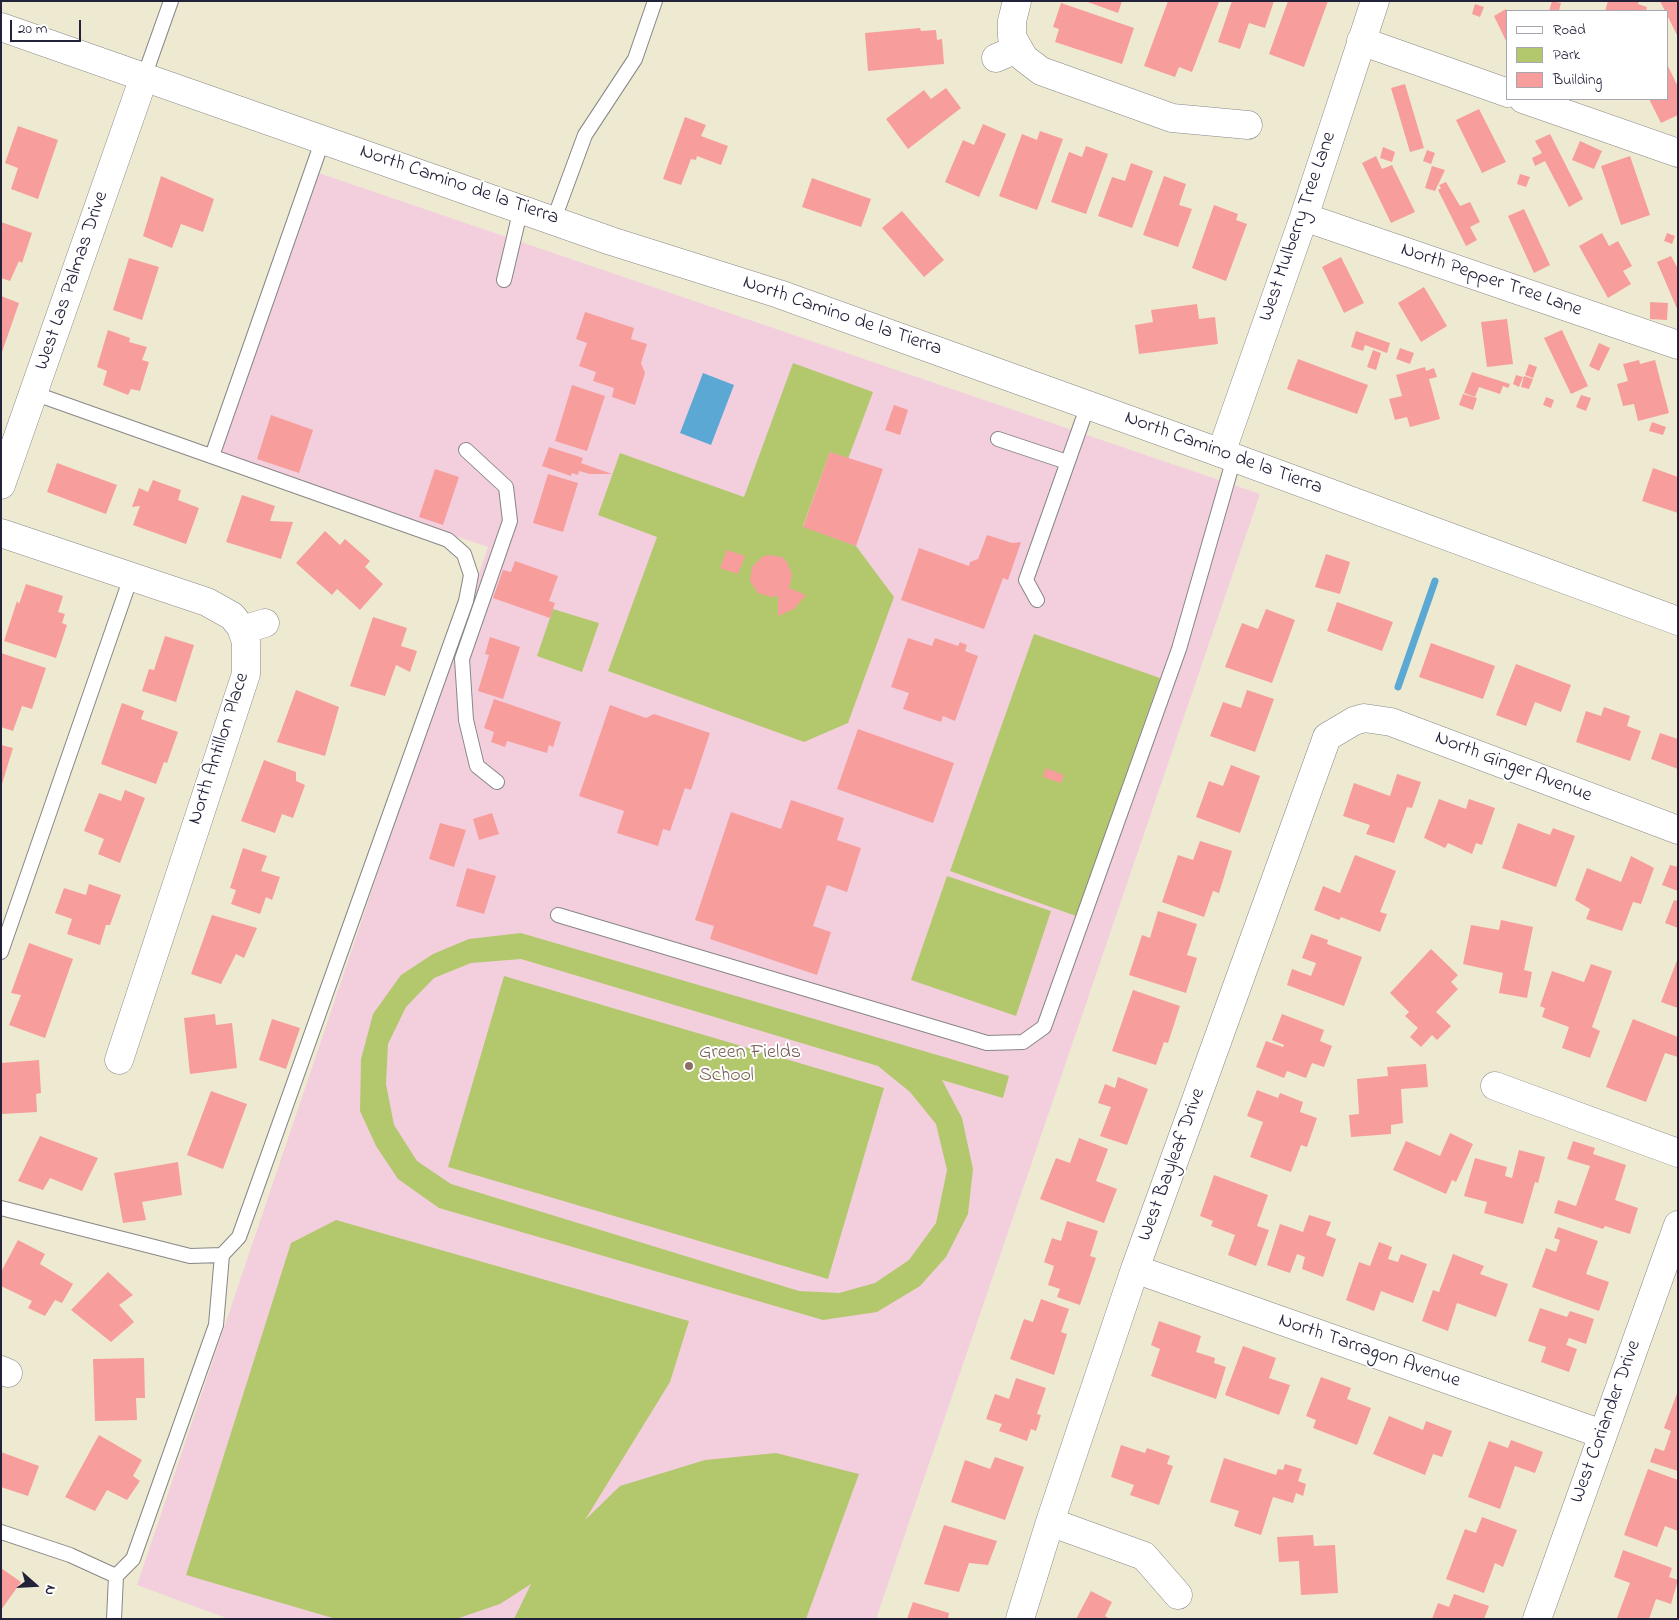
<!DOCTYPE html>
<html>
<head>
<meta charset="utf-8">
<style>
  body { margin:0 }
  #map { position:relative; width:1679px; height:1620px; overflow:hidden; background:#eeead1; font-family:"Indie Flower",sans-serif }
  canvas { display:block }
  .frame { position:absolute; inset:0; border:2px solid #22223b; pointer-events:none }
  .legend { position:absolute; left:1506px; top:10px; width:162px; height:90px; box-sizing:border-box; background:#fff; border:1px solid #a7a7b1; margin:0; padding:6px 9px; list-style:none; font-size:15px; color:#22223b }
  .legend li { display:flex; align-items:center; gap:10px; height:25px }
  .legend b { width:25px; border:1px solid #a7a7b1 }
  .north { position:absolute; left:10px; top:1560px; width:50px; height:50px; -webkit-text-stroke:4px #fff; paint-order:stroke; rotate:109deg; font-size:14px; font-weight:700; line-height:20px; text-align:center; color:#22223b }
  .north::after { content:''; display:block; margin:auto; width:18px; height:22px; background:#22223b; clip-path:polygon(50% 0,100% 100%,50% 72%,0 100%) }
  .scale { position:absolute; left:10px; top:20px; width:71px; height:22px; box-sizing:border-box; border:2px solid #22223b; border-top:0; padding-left:6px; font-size:15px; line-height:18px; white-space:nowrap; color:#22223b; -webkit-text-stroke:4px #fff; paint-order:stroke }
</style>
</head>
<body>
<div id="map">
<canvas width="1679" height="1620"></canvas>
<div class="frame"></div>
<ul class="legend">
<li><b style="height:6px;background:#fff"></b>Road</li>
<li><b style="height:14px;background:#b3c86d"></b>Park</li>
<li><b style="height:14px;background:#f79d9c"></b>Building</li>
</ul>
<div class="north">N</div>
<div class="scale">20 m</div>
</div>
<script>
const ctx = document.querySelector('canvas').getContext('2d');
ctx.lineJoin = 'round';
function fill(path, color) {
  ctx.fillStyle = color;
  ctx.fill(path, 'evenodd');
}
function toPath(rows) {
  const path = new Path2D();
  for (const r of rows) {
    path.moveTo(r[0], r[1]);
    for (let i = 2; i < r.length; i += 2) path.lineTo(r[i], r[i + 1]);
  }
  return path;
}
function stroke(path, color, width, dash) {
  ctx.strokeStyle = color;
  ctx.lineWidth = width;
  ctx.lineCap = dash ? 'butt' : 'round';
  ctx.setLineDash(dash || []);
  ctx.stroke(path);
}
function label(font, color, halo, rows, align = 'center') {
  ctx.font = font + ' "Indie Flower",sans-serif';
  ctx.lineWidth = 4;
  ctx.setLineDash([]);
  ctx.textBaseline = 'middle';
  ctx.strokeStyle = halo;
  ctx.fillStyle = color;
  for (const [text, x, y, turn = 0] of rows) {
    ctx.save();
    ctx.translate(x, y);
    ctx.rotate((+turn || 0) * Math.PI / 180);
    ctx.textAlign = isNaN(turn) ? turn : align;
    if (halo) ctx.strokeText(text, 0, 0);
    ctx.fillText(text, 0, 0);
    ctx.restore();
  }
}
fill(toPath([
  [310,170,1260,494,876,1619,229,1619,137,1585,488,547,219,457]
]), '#f3cfde');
fill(toPath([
  [793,363,873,392,848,459,830,452,803,526,856,546,894,597,848,723,804,742,608,671,657,537,598,515,620,453,744,497],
  [553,609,599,623,582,672,537,656],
  [1034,634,1160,678,1076,916,950,871],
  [947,876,1051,911,1016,1016,911,980],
  [521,933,1009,1076,1003,1098,942,1080,962,1118,973,1169,968,1214,946,1257,920,1286,877,1312,823,1320,439,1208,398,1179,376,1146,360,1111,361,1059,373,1014,401,975,433,954,469,939],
  [521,959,878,1066,910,1092,936,1124,947,1170,936,1223,909,1260,875,1283,839,1293,799,1291,451,1184,417,1161,394,1125,386,1084,388,1044,406,1007,434,978,471,963],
  [504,976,884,1088,828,1279,448,1167],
  [336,1220,689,1321,670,1382,585,1520,620,1486,705,1460,776,1453,859,1474,806,1619,514,1619,531,1584,500,1604,456,1619,336,1619,186,1575,291,1243]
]), '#b3c86d');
fill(toPath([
  [703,373,734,385,711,445,680,433]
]), '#5ca8d5');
stroke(toPath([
  [1398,687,1435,581]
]), '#5ca8d5', 7);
fill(toPath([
  [1085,1,1122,1,1118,13],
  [1168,1,1219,2,1192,72,1179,67,1175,77,1144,66],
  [1232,1,1274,1,1265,28,1249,23,1240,49,1218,42],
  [1288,1,1328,1,1304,67,1269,54],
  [1552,1,1561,3,1559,11,1549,11],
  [1608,1,1639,1,1638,4,1647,7,1646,11,1605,11],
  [1660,1,1678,1,1678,37,1668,17,1668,11,1665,11],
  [1061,3,1134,28,1122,64,1055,42,1059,29,1053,27],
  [1475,4,1484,7,1480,17,1472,14],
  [1506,9,1508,14,1508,45,1494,16],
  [920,28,921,31,936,30,937,40,942,39,944,64,868,71,865,33],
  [1668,66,1678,87,1678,115,1661,123,1649,99,1668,99],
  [1405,84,1424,148,1410,152,1391,88],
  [946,88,961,108,908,149,886,119,924,90,931,99],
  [1479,109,1506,162,1482,173,1456,120],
  [685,117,706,125,701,136,728,146,721,165,697,156,696,160,691,159,681,185,663,179],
  [983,124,1006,134,979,197,945,182,963,140,974,145],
  [18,126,58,140,38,199,11,189,18,168,5,163],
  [1040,131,1063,139,1037,210,999,196,1022,134,1037,140],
  [1550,134,1583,199,1569,207,1545,161,1535,166,1532,158,1542,153,1535,141],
  [1580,141,1602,151,1594,169,1572,160],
  [1086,146,1108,154,1086,214,1051,202,1069,152,1082,157],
  [1383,147,1395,152,1392,162,1380,158],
  [1427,150,1435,153,1431,164,1423,161],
  [1376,156,1382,169,1392,165,1415,212,1391,223,1362,163],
  [1630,156,1650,215,1621,225,1601,166],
  [1131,163,1153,171,1132,228,1098,216,1112,177,1125,181],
  [1432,166,1445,170,1435,191,1425,188],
  [1520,174,1530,177,1526,187,1517,184],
  [161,176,214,199,203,232,181,224,172,248,143,236],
  [1164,176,1186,184,1179,205,1192,209,1178,247,1143,235],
  [812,178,871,199,861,227,802,207],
  [1446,182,1460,206,1470,202,1480,222,1470,227,1477,240,1466,246,1438,190,1441,188,1439,185],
  [1214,205,1238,214,1236,220,1247,224,1226,281,1192,268],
  [1524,209,1550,265,1534,273,1508,216],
  [902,211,944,260,924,277,882,228],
  [1,222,32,233,22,263,19,261,10,281,1,278],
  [1602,233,1609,246,1618,241,1632,266,1623,271,1631,284,1608,298,1579,246],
  [1667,233,1675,236,1672,244,1664,241],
  [1671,256,1678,269,1678,311,1657,262],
  [1341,257,1364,303,1344,313,1322,267],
  [129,258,159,267,142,320,113,310],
  [1424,287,1447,326,1421,342,1398,303],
  [1,296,19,303,2,352,1,352],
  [1650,302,1668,303,1667,320,1650,319],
  [1197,304,1199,319,1215,317,1218,344,1139,354,1135,325,1153,322,1151,310],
  [585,312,634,328,631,339,647,344,641,363,645,373,635,405,612,397,614,388,593,381,596,372,579,366,587,343,576,339],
  [1507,319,1513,364,1487,367,1481,322],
  [108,330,130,338,129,342,147,347,142,360,149,362,140,391,131,389,128,395,103,385,107,371,97,367],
  [1562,330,1588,386,1571,394,1544,338],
  [1356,331,1390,343,1387,353,1365,345,1363,351,1351,347],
  [1599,343,1610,348,1599,371,1589,366],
  [1400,348,1414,353,1410,364,1396,359],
  [1373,350,1381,353,1376,370,1367,367],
  [1298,359,1368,385,1357,414,1287,389],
  [1639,360,1640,364,1655,360,1669,413,1638,421,1634,404,1623,406,1617,384,1628,381,1623,364],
  [1529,364,1537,367,1533,378,1525,375],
  [1425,367,1426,371,1434,368,1437,377,1429,379,1440,419,1410,427,1407,417,1395,420,1389,399,1402,396,1396,375],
  [1472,372,1510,384,1508,388,1503,386,1500,394,1479,387,1475,397,1464,393],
  [1516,375,1523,377,1519,387,1513,384],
  [1524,376,1533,379,1529,389,1521,387],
  [572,385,605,396,587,451,555,441],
  [1463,394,1477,398,1473,410,1459,405],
  [1581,395,1591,398,1586,411,1576,407],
  [1546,397,1554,400,1551,408,1543,405],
  [894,405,908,410,900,435,885,430],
  [271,415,313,430,299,473,257,459],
  [1652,422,1666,427,1663,435,1649,431],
  [549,447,583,458,581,463,612,474,590,474,579,471,578,475,572,473,571,476,542,466],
  [830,452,883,469,856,546,803,527],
  [57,463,117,485,106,514,47,492],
  [1653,468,1678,477,1678,513,1642,501],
  [435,469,459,477,443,525,419,517],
  [548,474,578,483,563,532,533,523],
  [153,480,181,490,178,500,199,508,186,544,133,525,140,506,132,507,139,488,148,492],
  [242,495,275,506,270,521,293,522,281,559,226,542],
  [325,531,340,545,345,539,370,561,365,567,383,584,360,610,337,589,332,595,296,563],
  [987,535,1012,543,1021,542,1008,580,1003,578,984,629,901,600,919,548,969,566,970,562,978,559],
  [727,550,745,556,738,574,720,568],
  [1326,554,1350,562,1340,594,1315,587],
  [768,555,782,557,787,562,792,575,789,588,806,595,794,609,778,616,778,596,771,597,758,593,750,581,752,567,762,557],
  [515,561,558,576,549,601,555,603,550,618,493,598,503,570,511,572],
  [26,584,63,596,58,612,65,614,62,623,67,625,56,658,4,641,17,601,19,604],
  [1337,602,1393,622,1382,651,1327,631],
  [1266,609,1295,620,1272,683,1225,667,1242,623,1258,629],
  [373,617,407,628,401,646,417,651,410,672,396,665,385,696,350,686],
  [165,636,194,645,176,702,142,691,149,669,154,670],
  [490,637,520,647,503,699,478,691,489,655,485,654],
  [908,638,932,646,935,638,958,646,960,642,967,645,965,651,978,656,955,721,943,716,941,722,903,709,909,693,891,687],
  [1431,643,1495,666,1483,699,1419,677],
  [1,653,46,668,32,709,22,706,13,731,1,727],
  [1516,664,1571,685,1561,712,1535,702,1526,726,1496,715],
  [296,690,339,707,325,756,277,742],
  [1247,690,1274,699,1255,752,1210,736,1223,702,1241,708],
  [494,699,561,722,553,747,549,745,547,753,507,741,505,747,491,742,494,732,484,728],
  [122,703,144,711,141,719,178,732,167,763,164,762,156,784,101,764],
  [610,705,646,718,654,714,710,733,691,790,685,788,670,831,663,829,658,846,617,833,624,811,579,796],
  [1604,707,1630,716,1627,726,1641,731,1630,761,1576,742,1586,711,1601,716],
  [858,729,954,763,933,823,837,789],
  [1660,733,1678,739,1678,769,1651,759],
  [1,745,13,748,2,784,1,784],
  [264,760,296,772,296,781,305,785,293,818,282,814,275,833,241,821],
  [1231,765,1260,776,1240,833,1196,817,1209,781,1223,786],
  [1046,768,1064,775,1061,783,1043,777],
  [1397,774,1421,782,1412,808,1407,807,1394,843,1366,834,1370,825,1343,816,1354,783,1390,796],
  [125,790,145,798,120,863,98,854,104,839,84,831,99,793,121,801],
  [1439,799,1466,809,1469,799,1495,808,1482,845,1476,843,1472,854,1448,843,1445,848,1424,838],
  [791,800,844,818,837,840,861,848,847,892,827,885,813,926,831,932,817,975,710,939,714,926,695,920,731,812,781,829],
  [492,813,499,834,479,840,473,819],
  [440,823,466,830,454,867,429,859],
  [1518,823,1550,835,1553,828,1575,836,1556,887,1502,868],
  [1200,841,1232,851,1219,893,1213,891,1204,917,1162,902,1178,855,1193,860],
  [243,848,267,856,261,871,280,877,272,900,266,897,260,914,231,904,236,890,230,888],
  [1355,855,1396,871,1380,912,1387,914,1380,932,1341,917,1339,920,1314,910,1323,886,1340,893],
  [1631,856,1654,868,1641,904,1633,902,1622,931,1586,919,1590,909,1575,900,1587,868,1621,882],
  [1670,865,1678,867,1678,891,1662,885],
  [467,868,496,876,484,914,456,906],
  [89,884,121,895,110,925,106,925,100,945,67,934,72,919,55,913,64,888,86,895],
  [1674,900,1678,901,1678,928,1665,923],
  [1158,911,1197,924,1187,955,1197,958,1186,993,1129,975,1142,935,1150,938],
  [212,915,257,928,244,958,236,954,221,984,191,974],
  [1501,920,1533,927,1524,970,1532,972,1527,998,1499,993,1503,973,1463,964,1471,925,1499,930],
  [1311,934,1328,940,1327,944,1362,957,1344,1006,1287,985,1292,969,1311,976,1316,963,1302,958],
  [29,943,73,959,45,1038,9,1025,21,995,11,993],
  [1431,949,1458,975,1451,982,1458,989,1436,1012,1451,1026,1437,1040,1432,1035,1421,1047,1410,1037,1418,1028,1405,1016,1409,1012,1390,993],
  [1678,958,1678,1008,1661,1002],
  [1591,964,1612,971,1592,1027,1600,1031,1590,1058,1562,1048,1569,1027,1542,1017,1545,1008,1540,1006,1552,971,1584,982],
  [1133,990,1180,1006,1168,1043,1164,1042,1156,1065,1112,1051],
  [215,1014,216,1025,232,1023,237,1068,190,1074,184,1018],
  [1282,1014,1324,1030,1320,1041,1332,1046,1324,1067,1312,1063,1306,1078,1287,1071,1284,1078,1256,1067,1266,1041,1283,1047,1284,1045,1272,1040],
  [272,1019,300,1028,286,1069,259,1060],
  [1633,1019,1678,1037,1678,1057,1665,1053,1646,1102,1606,1087],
  [39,1060,41,1093,36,1094,37,1112,2,1114,1,1063],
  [1426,1064,1428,1087,1401,1089,1403,1123,1391,1125,1391,1134,1351,1137,1349,1115,1359,1114,1357,1079,1388,1076,1387,1067],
  [1118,1077,1148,1089,1127,1145,1100,1136,1111,1107,1098,1103,1105,1084,1115,1088],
  [1257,1090,1278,1098,1280,1093,1303,1102,1300,1112,1317,1118,1307,1147,1301,1145,1291,1172,1250,1157,1263,1122,1247,1116],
  [211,1091,247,1104,223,1169,187,1155],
  [1450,1133,1473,1144,1456,1182,1452,1180,1446,1194,1393,1170,1406,1141,1440,1156],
  [40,1136,98,1158,82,1191,50,1178,43,1190,18,1181],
  [1079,1138,1108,1149,1096,1181,1117,1189,1104,1223,1040,1199,1056,1158,1070,1163],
  [1573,1141,1595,1148,1593,1154,1626,1165,1615,1200,1638,1208,1630,1234,1605,1226,1603,1229,1554,1213,1558,1200,1576,1206,1590,1166,1567,1159],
  [1519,1150,1545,1157,1538,1183,1535,1182,1523,1224,1484,1213,1487,1202,1464,1196,1475,1158,1507,1167,1505,1176,1512,1178],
  [178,1162,182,1195,142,1202,146,1220,123,1223,114,1173],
  [1214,1175,1268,1195,1257,1226,1269,1230,1256,1266,1228,1255,1235,1235,1211,1226,1213,1221,1200,1216],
  [1309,1215,1331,1222,1326,1235,1336,1239,1323,1277,1302,1269,1305,1257,1297,1254,1290,1273,1267,1265,1280,1224,1303,1232],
  [1067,1221,1098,1231,1090,1256,1096,1258,1080,1305,1057,1297,1060,1289,1048,1285,1054,1266,1044,1262,1052,1238,1061,1241],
  [1558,1227,1598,1241,1586,1274,1609,1282,1599,1311,1532,1287,1546,1248,1556,1252,1560,1240,1554,1238],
  [18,1240,45,1254,40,1264,73,1284,62,1303,55,1300,45,1316,28,1308,32,1301,1,1286,1,1272],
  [1379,1242,1392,1247,1388,1259,1398,1262,1401,1254,1427,1264,1413,1303,1381,1291,1374,1311,1346,1300,1359,1262,1370,1266],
  [1453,1254,1484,1266,1480,1274,1508,1284,1496,1317,1457,1303,1448,1331,1422,1321,1433,1290,1439,1292],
  [108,1272,133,1295,119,1305,134,1322,111,1342,71,1310],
  [1041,1299,1069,1309,1061,1332,1067,1334,1054,1375,1010,1359,1024,1319,1033,1322],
  [1540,1308,1567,1317,1570,1311,1594,1319,1586,1344,1569,1338,1566,1345,1577,1349,1569,1372,1541,1362,1546,1347,1528,1341],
  [1159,1321,1201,1336,1196,1352,1215,1358,1214,1363,1226,1367,1216,1399,1151,1376,1160,1349,1151,1345],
  [1243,1346,1276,1358,1269,1378,1290,1385,1279,1415,1225,1395],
  [144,1358,145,1398,136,1398,137,1420,95,1421,93,1359],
  [1321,1377,1351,1388,1347,1399,1371,1408,1357,1445,1313,1428,1316,1420,1306,1416],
  [1016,1378,1046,1388,1037,1414,1041,1415,1036,1431,1031,1429,1027,1441,999,1431,1002,1424,986,1419,995,1394,1009,1399],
  [1678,1391,1678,1471,1650,1462,1655,1448,1664,1451,1671,1431,1664,1428],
  [1389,1416,1423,1430,1426,1421,1452,1431,1442,1457,1433,1454,1425,1475,1373,1454],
  [99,1435,142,1460,133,1476,140,1481,127,1500,107,1490,95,1511,65,1497],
  [1511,1440,1543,1452,1535,1473,1515,1466,1500,1509,1468,1497,1489,1441,1508,1448],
  [1121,1445,1145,1453,1147,1448,1170,1456,1167,1464,1173,1466,1159,1505,1130,1495,1134,1485,1111,1477],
  [1,1452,39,1466,28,1496,1,1487],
  [995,1457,1024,1467,1005,1520,951,1502,965,1460,990,1469],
  [1224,1458,1276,1475,1278,1469,1283,1470,1285,1464,1302,1469,1298,1481,1306,1484,1303,1496,1296,1493,1293,1503,1273,1497,1261,1535,1234,1526,1239,1511,1210,1502],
  [1648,1469,1678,1480,1678,1531,1665,1526,1657,1547,1624,1535],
  [1482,1517,1517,1530,1503,1567,1495,1563,1484,1593,1446,1579,1465,1529,1476,1533],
  [944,1525,997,1541,988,1565,969,1563,959,1592,924,1584],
  [1313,1535,1314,1546,1335,1545,1338,1593,1301,1595,1299,1561,1279,1562,1277,1537],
  [1623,1550,1672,1568,1669,1577,1678,1580,1671,1604,1656,1599,1649,1619,1617,1618,1630,1583,1614,1577],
  [1,1568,21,1582,1,1610],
  [1091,1591,1112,1602,1105,1616,1110,1619,1076,1619],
  [1454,1594,1489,1606,1484,1619,1432,1619,1438,1603,1449,1607],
  [913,1602,949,1613,948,1619,907,1619]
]), '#f79d9c');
const service = toPath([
  [144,77,171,1],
  [554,219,585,135,635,59,655,1],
  [504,280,521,208],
  [998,439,1067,462],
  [466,450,506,487,510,521,462,659,466,720,477,766,497,782],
  [212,456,323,139],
  [1037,600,1026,580,1088,405],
  [558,915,987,1043,1023,1042,1044,1027,1179,649,1234,458],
  [1,952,131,577],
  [1,1208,190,1256,222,1255,239,1237,466,601,471,575,464,554,448,540,33,393],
  [1,1532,70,1555,116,1576],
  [114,1619,116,1576,133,1559,216,1325,222,1255]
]);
const minor = toPath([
  [1017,1,1012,21,1012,37,1024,58,1041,71,1172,118,1248,125],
  [1361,41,1508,93],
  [996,58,1017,49],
  [1523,99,1678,153],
  [1304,217,1678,345],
  [1221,453,1304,217,1375,1],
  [1,485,144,77],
  [1,533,207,602,232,616,241,627,246,642,246,674,119,1060],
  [242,630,265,623],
  [1495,1086,1678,1153],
  [1135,1269,1602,1434],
  [1,1370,8,1373],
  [1050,1522,1144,1556,1178,1595],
  [1020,1619,1050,1522,1135,1269,1327,737,1354,721,1364,718,1391,722,1678,830],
  [1537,1619,1678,1225]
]);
const tertiary = toPath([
  [1,27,611,241,779,294,1221,453,1678,621]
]);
stroke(service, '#888686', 16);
stroke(minor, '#888686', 29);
stroke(tertiary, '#888686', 29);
stroke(service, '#fff', 14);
stroke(minor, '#fff', 28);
stroke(tertiary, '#fff', 28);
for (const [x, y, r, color] of [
  [689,1066,5,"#8d6e63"]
]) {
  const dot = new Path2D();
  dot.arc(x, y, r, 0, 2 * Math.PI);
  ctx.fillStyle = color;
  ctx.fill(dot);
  stroke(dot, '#fff', 2);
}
label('20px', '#22223b', '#fff', [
  ["North Camino de la Tierra",459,186,19],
  ["West Mulberry Tree Lane",1299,227,-71],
  ["West Las Palmas Drive",73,281,-71],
  ["North Pepper Tree Lane",1491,281,19],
  ["North Camino de la Tierra",842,317,19],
  ["North Camino de la Tierra",1223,454,20],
  ["North Antillon Place",220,749,-72],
  ["North Ginger Avenue",1513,768,21],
  ["West Bayleaf Drive",1173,1165,-70],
  ["North Tarragon Avenue",1369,1352,19],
  ["West Coriander Drive",1607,1422,-70]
]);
label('20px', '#785e54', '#fff', [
  ["Green Fields",699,1054],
  ["School",699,1077]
], 'left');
</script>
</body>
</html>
